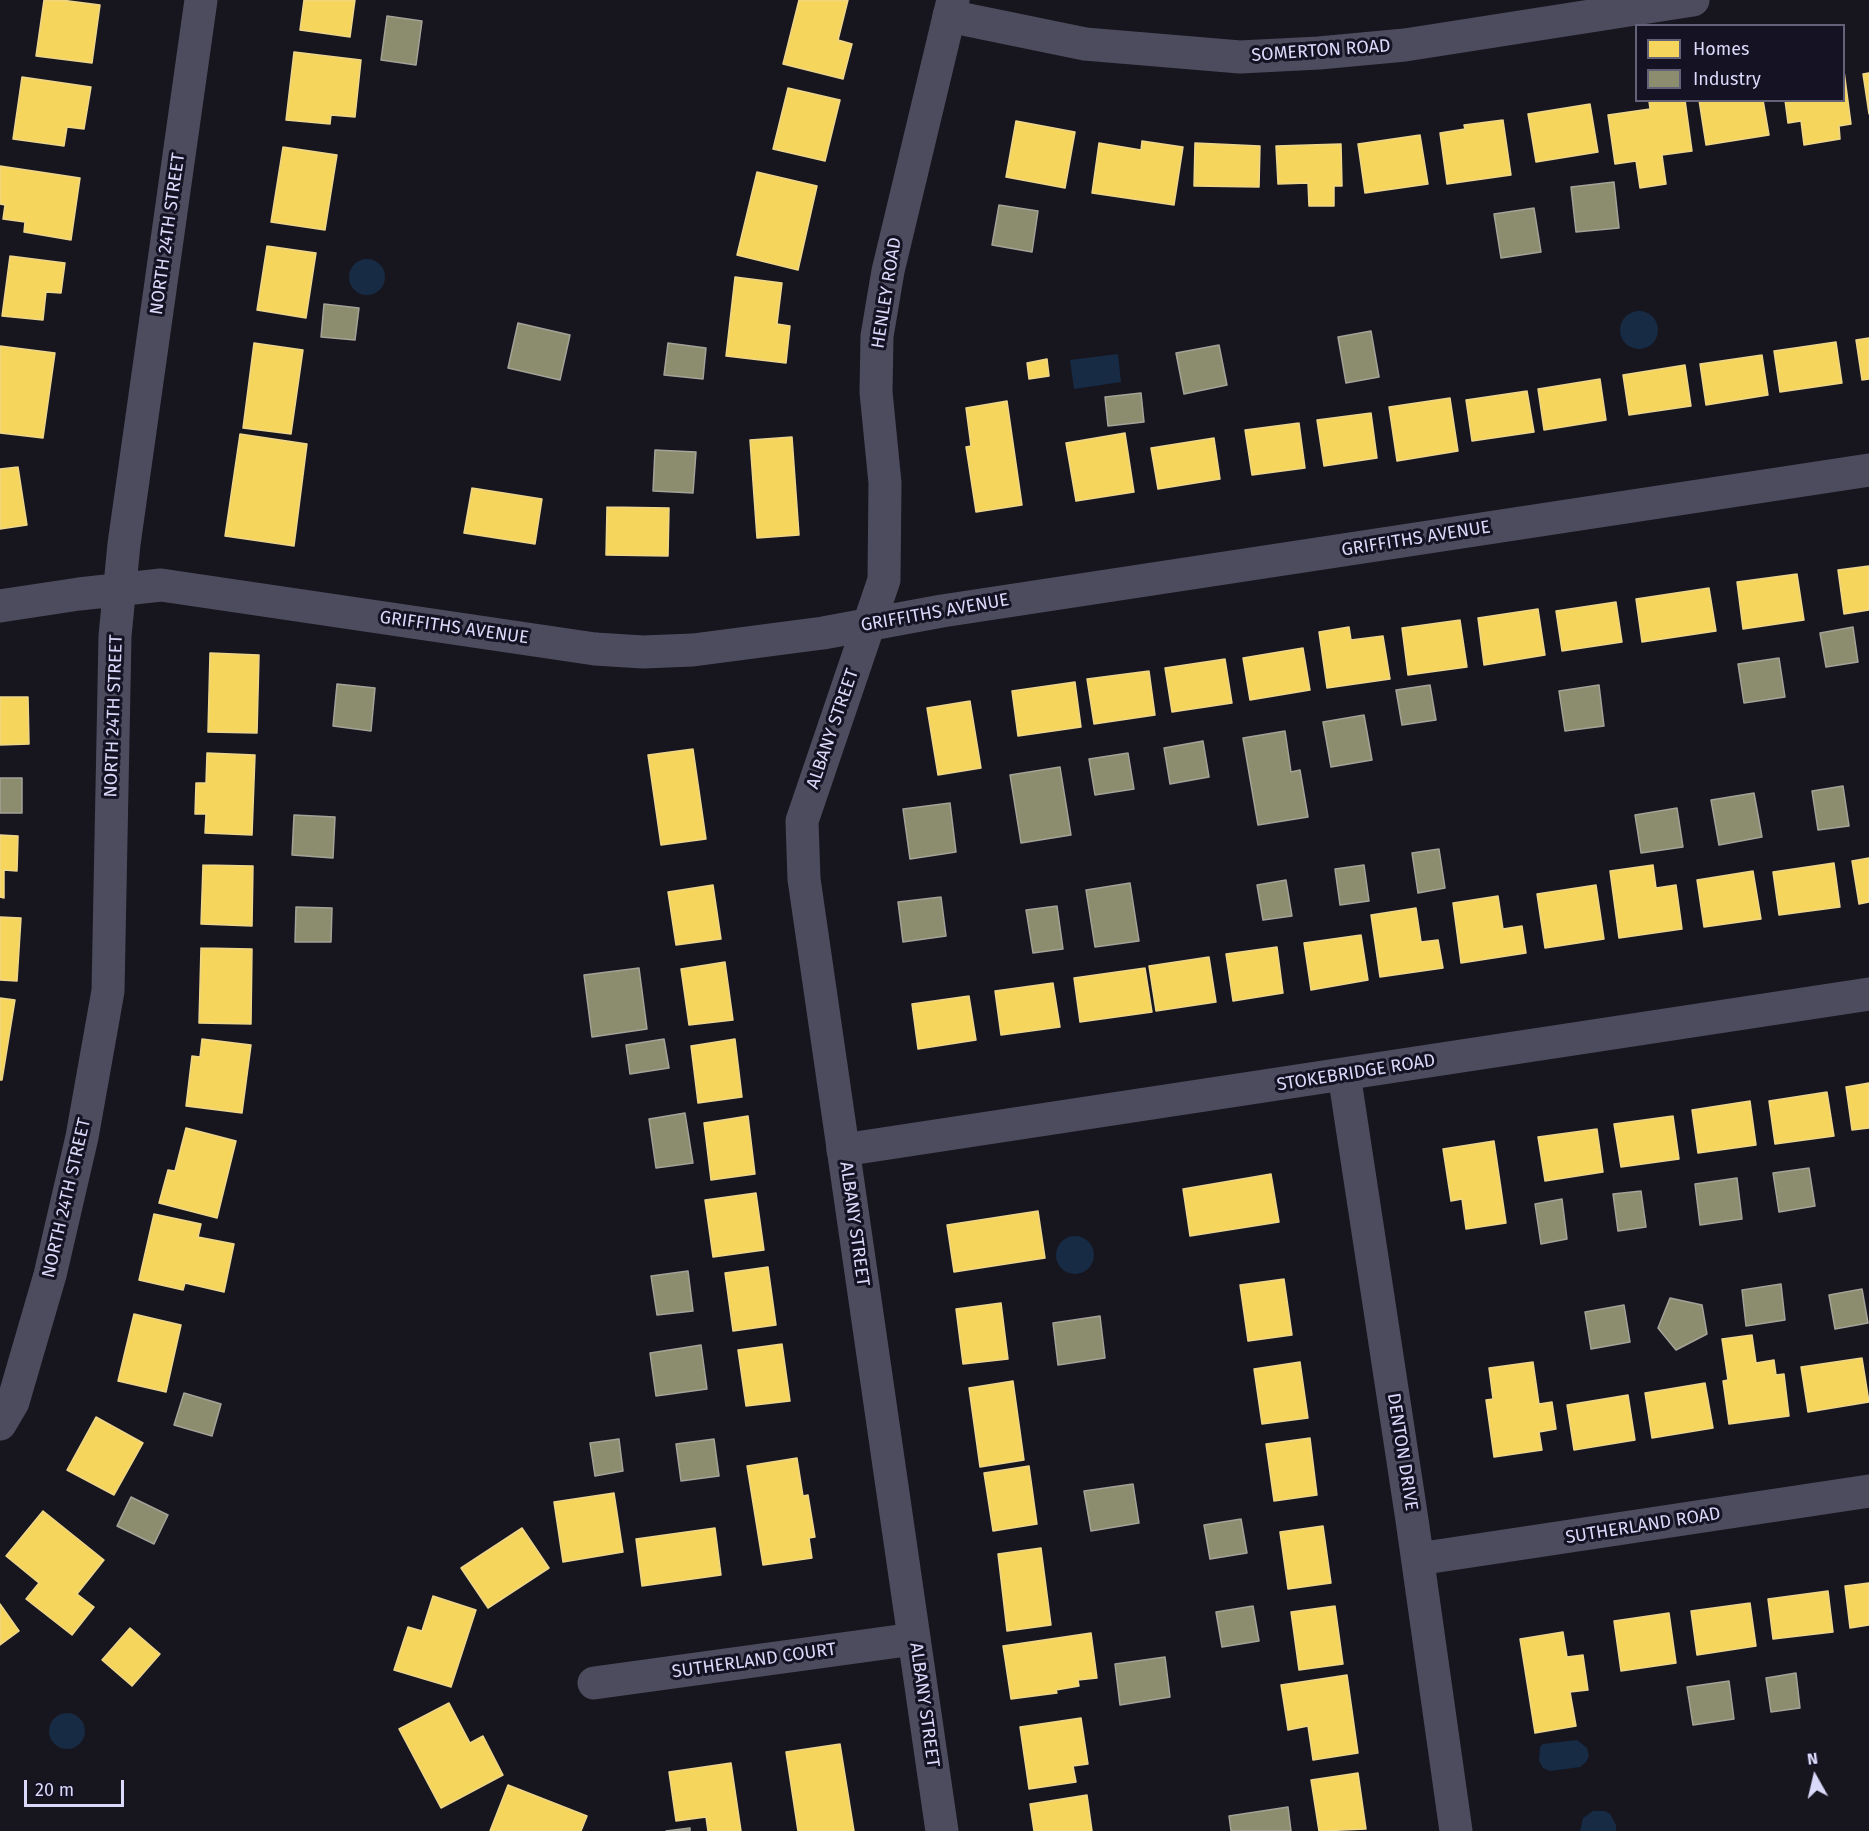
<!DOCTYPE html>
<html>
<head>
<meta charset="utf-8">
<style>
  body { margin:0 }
  #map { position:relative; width:1869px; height:1831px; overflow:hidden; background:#17161f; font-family:"Fira Sans",sans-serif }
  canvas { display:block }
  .legend { position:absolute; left:1635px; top:24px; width:210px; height:78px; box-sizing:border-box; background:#141223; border:2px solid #646279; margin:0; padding:8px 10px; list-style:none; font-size:18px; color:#dbd9fa }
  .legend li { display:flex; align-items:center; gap:12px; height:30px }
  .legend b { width:30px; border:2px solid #646279 }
  .north { position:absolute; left:1785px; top:1747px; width:60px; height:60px; -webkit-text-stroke:4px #141223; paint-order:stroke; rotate:352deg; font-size:16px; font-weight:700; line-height:24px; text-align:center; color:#dbd9fa }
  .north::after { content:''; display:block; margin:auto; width:21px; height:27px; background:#dbd9fa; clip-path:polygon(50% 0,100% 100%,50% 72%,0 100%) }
  .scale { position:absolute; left:24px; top:1780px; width:100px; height:27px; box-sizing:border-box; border:3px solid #dbd9fa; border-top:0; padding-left:8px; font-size:18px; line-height:21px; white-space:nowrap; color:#dbd9fa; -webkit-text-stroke:4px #141223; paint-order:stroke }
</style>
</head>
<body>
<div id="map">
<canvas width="1869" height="1831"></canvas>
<ul class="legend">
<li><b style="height:16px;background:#f6d55c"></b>Homes</li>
<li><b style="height:16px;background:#8c8c6e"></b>Industry</li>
</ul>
<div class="north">N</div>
<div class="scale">20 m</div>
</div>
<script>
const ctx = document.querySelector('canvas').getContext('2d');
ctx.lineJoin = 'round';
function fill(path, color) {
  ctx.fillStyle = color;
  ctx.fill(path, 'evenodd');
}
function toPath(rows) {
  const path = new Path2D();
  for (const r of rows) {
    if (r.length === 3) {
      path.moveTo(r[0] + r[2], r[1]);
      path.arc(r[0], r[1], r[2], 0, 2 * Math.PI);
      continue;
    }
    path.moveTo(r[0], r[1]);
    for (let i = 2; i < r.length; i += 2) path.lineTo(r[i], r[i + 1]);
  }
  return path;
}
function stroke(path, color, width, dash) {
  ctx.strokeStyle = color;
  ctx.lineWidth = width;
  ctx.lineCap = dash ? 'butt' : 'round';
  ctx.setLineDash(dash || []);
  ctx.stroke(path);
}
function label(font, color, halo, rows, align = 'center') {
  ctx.font = font + ' "Fira Sans",sans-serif';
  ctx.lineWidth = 6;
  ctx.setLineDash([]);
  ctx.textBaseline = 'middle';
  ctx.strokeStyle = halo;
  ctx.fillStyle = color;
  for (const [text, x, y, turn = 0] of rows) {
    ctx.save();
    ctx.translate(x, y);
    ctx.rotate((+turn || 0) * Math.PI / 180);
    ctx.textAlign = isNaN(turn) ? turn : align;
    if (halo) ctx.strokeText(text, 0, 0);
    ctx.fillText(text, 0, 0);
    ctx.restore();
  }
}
fill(toPath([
  [367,277,18],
  [1639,330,19],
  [1118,354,1121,382,1074,389,1070,360],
  [1075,1255,19],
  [67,1731,18],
  [1577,1740,1587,1748,1589,1756,1586,1762,1580,1767,1550,1771,1543,1768,1539,1761,1540,1747,1543,1744],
  [1593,1811,1605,1811,1610,1814,1616,1825,1616,1831,1580,1831,1583,1818]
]), '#172b44');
const homes = toPath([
  [44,0,61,0,100,5,92,63,36,56,44,0],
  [304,0,355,0,350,37,300,30,304,0],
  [799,0,848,0,838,40,852,44,843,79,783,64,799,0],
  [294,52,361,60,355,117,331,115,330,124,286,120,294,52],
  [1844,71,1851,124,1839,126,1840,139,1804,145,1801,121,1788,123,1785,100,1844,100,1844,71],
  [1869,73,1869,114,1863,74,1869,73],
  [22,77,91,87,84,129,67,127,64,146,13,139,22,77],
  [788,88,840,100,825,161,773,149,788,88],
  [1685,100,1692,151,1662,155,1666,184,1640,188,1636,161,1615,164,1608,115,1650,109,1649,101,1685,100],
  [1699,100,1763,100,1769,135,1706,145,1699,100],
  [1590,104,1598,152,1536,162,1528,114,1590,104],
  [1503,120,1511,175,1447,184,1440,133,1465,129,1464,125,1503,120],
  [1016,121,1075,132,1065,188,1006,177,1016,121],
  [1420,135,1428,184,1365,193,1358,144,1420,135],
  [1142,141,1183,147,1174,205,1092,193,1099,143,1141,150,1142,141],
  [1195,143,1260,146,1259,187,1194,186,1195,143],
  [1341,144,1342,186,1334,186,1334,206,1309,206,1308,183,1278,184,1276,146,1341,144],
  [283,147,337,155,325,230,271,222,283,147],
  [0,166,80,178,71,240,24,232,25,222,3,219,5,205,0,204,0,166],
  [757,172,817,186,798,270,737,255,757,172],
  [267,246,316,253,306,318,257,310,267,246],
  [10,256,65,263,61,293,46,292,43,320,2,316,10,256],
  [735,277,782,283,777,324,790,326,786,363,726,356,735,277],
  [1869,338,1869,379,1862,380,1856,340,1869,338],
  [1836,342,1842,383,1780,392,1774,351,1836,342],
  [254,343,303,350,291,434,243,428,254,343],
  [0,346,55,353,43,438,0,433,0,346],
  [1762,355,1768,395,1706,405,1700,364,1762,355],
  [1047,359,1049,376,1029,379,1027,363,1047,359],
  [1685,365,1691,406,1629,415,1623,375,1685,365],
  [1600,379,1606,420,1544,430,1538,389,1600,379],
  [1527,391,1534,432,1472,441,1466,400,1527,391],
  [1450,398,1458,451,1397,461,1389,407,1450,398],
  [1007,401,1022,505,976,512,966,447,971,446,966,408,1007,401],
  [1371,413,1377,458,1324,466,1317,420,1371,413],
  [1299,423,1305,468,1252,475,1245,430,1299,423],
  [1125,433,1134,492,1076,501,1066,443,1125,433],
  [240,434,307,444,294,546,225,536,240,434],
  [792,437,799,535,757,538,750,440,792,437],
  [1214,438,1220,479,1158,489,1151,448,1214,438],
  [18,467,27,525,0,529,0,469,18,467],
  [472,488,542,499,535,544,464,533,472,488],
  [607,507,669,508,668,556,606,555,607,507],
  [1869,566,1869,610,1844,614,1838,570,1869,566],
  [1797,574,1804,620,1743,629,1737,582,1797,574],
  [1709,588,1716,631,1642,642,1636,599,1709,588],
  [1616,602,1622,642,1562,651,1556,611,1616,602],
  [1538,609,1545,655,1484,665,1478,618,1538,609],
  [1460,620,1467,667,1408,675,1402,628,1460,620],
  [1349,627,1351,640,1383,636,1390,679,1327,688,1319,632,1349,627],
  [1303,648,1310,690,1250,700,1243,658,1303,648],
  [210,653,259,655,257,733,208,732,210,653],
  [1225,659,1232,703,1172,712,1165,668,1225,659],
  [1149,671,1155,715,1094,724,1087,679,1149,671],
  [1075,682,1081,727,1018,736,1012,691,1075,682],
  [0,697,28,697,29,744,0,745,0,697],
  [970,701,981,768,938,775,927,708,970,701],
  [693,749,706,839,661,845,648,755,693,749],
  [207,753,255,755,252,835,205,833,206,814,195,814,196,783,206,783,207,753],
  [0,835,18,836,17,871,4,870,4,898,0,897,0,835],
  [1869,858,1869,902,1859,904,1852,861,1869,858],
  [1834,863,1840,907,1779,915,1773,872,1834,863],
  [203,865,253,866,252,926,201,924,203,865],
  [1653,865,1656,888,1676,885,1682,929,1619,938,1610,871,1653,865],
  [1753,871,1761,919,1704,927,1697,880,1753,871],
  [713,885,721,939,676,945,668,892,713,885],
  [1596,885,1604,939,1545,948,1537,894,1596,885],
  [1498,896,1503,929,1522,926,1526,953,1461,963,1453,903,1498,896],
  [1416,908,1421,942,1438,940,1443,968,1380,977,1371,915,1416,908],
  [0,917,21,918,17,981,0,980,0,917],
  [1361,935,1368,980,1311,990,1304,943,1361,935],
  [1277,947,1283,993,1233,1001,1226,954,1277,947],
  [201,948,252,949,251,1024,199,1023,201,948],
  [1209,957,1216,1002,1156,1011,1149,966,1209,957],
  [725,962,733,1020,689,1025,681,969,725,962],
  [1145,968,1152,1012,1080,1022,1074,978,1145,968],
  [1053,983,1060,1027,1001,1035,995,991,1053,983],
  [969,996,976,1040,918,1049,912,1004,969,996],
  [0,998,15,1000,2,1080,0,1080,0,998],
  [202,1039,251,1045,242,1113,186,1106,192,1056,200,1057,202,1039],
  [735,1039,742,1097,698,1103,691,1046,735,1039],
  [1869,1083,1869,1128,1852,1130,1846,1087,1869,1083],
  [1827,1092,1834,1136,1775,1144,1769,1101,1827,1092],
  [1750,1101,1756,1145,1698,1153,1692,1110,1750,1101],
  [748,1116,755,1174,711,1180,704,1123,748,1116],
  [1673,1116,1679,1159,1621,1167,1614,1124,1673,1116],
  [186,1128,236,1141,217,1218,159,1203,168,1170,175,1171,186,1128],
  [1597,1129,1603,1172,1545,1181,1538,1137,1597,1129],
  [1494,1141,1506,1223,1466,1229,1462,1199,1451,1201,1443,1149,1494,1141],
  [1271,1174,1279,1222,1190,1236,1183,1189,1271,1174],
  [756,1193,764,1250,713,1257,705,1200,756,1193],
  [1038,1211,1045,1258,954,1272,947,1225,1038,1211],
  [154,1214,201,1224,198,1237,234,1244,224,1292,185,1283,183,1290,139,1280,154,1214],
  [768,1267,776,1325,733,1331,725,1273,768,1267],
  [1284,1279,1292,1335,1248,1341,1240,1285,1284,1279],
  [1001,1303,1008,1359,963,1364,956,1309,1001,1303],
  [134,1314,181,1325,166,1392,118,1381,134,1314],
  [1752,1335,1756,1363,1774,1360,1776,1375,1784,1374,1789,1416,1729,1424,1723,1381,1728,1380,1722,1339,1752,1335],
  [782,1344,790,1401,746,1406,738,1350,782,1344],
  [1862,1358,1869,1402,1808,1412,1801,1367,1862,1358],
  [1300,1362,1308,1418,1262,1424,1254,1369,1300,1362],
  [1533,1362,1539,1404,1552,1402,1556,1429,1539,1432,1542,1450,1494,1457,1486,1400,1493,1399,1489,1368,1533,1362],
  [1013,1381,1024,1460,980,1467,969,1388,1013,1381],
  [1705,1383,1713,1428,1652,1438,1645,1393,1705,1383],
  [1628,1395,1635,1440,1574,1450,1567,1405,1628,1395],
  [96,1417,143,1443,114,1495,67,1470,96,1417],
  [1310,1438,1317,1495,1274,1501,1266,1444,1310,1438],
  [797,1458,803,1496,808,1495,815,1537,809,1538,812,1558,763,1565,747,1466,797,1458],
  [1029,1466,1037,1524,993,1531,984,1473,1029,1466],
  [614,1493,623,1552,563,1562,554,1502,614,1493],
  [43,1511,104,1560,77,1594,94,1607,72,1635,26,1599,39,1583,6,1556,43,1511],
  [1323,1526,1331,1583,1288,1589,1280,1532,1323,1526],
  [522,1528,549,1568,488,1608,461,1568,522,1528],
  [715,1528,721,1575,642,1586,636,1539,715,1528],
  [1041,1548,1051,1625,1007,1631,998,1554,1041,1548],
  [1869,1583,1869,1625,1850,1628,1845,1586,1869,1583],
  [1828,1591,1833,1632,1773,1639,1768,1599,1828,1591],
  [433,1596,476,1610,451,1687,394,1670,408,1627,422,1631,433,1596],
  [1750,1603,1756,1646,1697,1655,1691,1611,1750,1603],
  [0,1604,19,1631,0,1645,0,1604],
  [1335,1606,1343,1664,1299,1670,1291,1612,1335,1606],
  [1669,1613,1676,1663,1621,1671,1614,1621,1669,1613],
  [130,1628,160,1654,132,1686,102,1660,130,1628],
  [1563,1632,1567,1657,1583,1655,1588,1690,1570,1692,1576,1726,1535,1733,1520,1639,1563,1632],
  [1091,1633,1097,1678,1078,1680,1079,1686,1056,1690,1057,1693,1011,1699,1003,1646,1091,1633],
  [1347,1675,1358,1753,1313,1760,1308,1726,1288,1730,1281,1685,1347,1675],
  [449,1703,470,1743,483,1736,503,1775,441,1808,399,1729,449,1703],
  [1081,1718,1088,1764,1073,1766,1076,1782,1029,1789,1020,1727,1081,1718],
  [840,1744,854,1831,798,1831,786,1752,840,1744],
  [731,1763,741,1831,708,1831,706,1817,676,1821,669,1772,731,1763],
  [1358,1773,1366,1829,1319,1831,1311,1780,1358,1773],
  [508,1785,587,1816,581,1831,490,1831,508,1785],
  [1087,1795,1092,1831,1034,1831,1030,1804,1087,1795]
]);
fill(homes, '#f6d55c');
stroke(homes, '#eed68b', 1.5);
const industry = toPath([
  [387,16,422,21,416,65,381,60,387,16],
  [1614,182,1619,228,1576,232,1571,187,1614,182],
  [999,205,1038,211,1032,252,992,245,999,205],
  [1534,208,1541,252,1501,258,1494,214,1534,208],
  [324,304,359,308,355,340,321,337,324,304],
  [518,323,570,335,560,380,508,368,518,323],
  [1371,331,1379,377,1346,383,1338,337,1371,331],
  [668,343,706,348,703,379,664,375,668,343],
  [1219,345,1227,385,1184,394,1176,353,1219,345],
  [1141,393,1144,422,1108,426,1105,397,1141,393],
  [655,450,696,452,693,493,653,491,655,450],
  [1853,627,1858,662,1826,667,1820,633,1853,627],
  [1779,658,1785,697,1744,703,1738,664,1779,658],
  [337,684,375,688,371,731,333,726,337,684],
  [1430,685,1436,720,1402,725,1396,690,1430,685],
  [1599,685,1604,726,1565,731,1559,691,1599,685],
  [1364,715,1372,760,1331,767,1323,722,1364,715],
  [1285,731,1291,772,1300,770,1308,817,1258,825,1243,738,1285,731],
  [1203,741,1209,777,1170,784,1164,748,1203,741],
  [1128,753,1134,789,1095,795,1089,759,1128,753],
  [1060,767,1071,835,1021,843,1010,775,1060,767],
  [0,778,22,778,22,813,0,813,0,778],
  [1843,786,1849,826,1818,830,1812,791,1843,786],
  [1754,793,1762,837,1719,845,1711,800,1754,793],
  [950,803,956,852,910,859,903,809,950,803],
  [1677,808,1683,847,1641,853,1635,815,1677,808],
  [294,815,335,817,333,858,292,855,294,815],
  [1439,849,1445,888,1418,893,1412,853,1439,849],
  [1364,865,1369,901,1340,905,1335,869,1364,865],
  [1286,880,1292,916,1263,920,1257,885,1286,880],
  [1130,883,1139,941,1095,947,1086,890,1130,883],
  [941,897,946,936,903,942,898,902,941,897],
  [1057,906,1063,949,1033,953,1026,910,1057,906],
  [296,907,332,908,331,942,295,942,296,907],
  [639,968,647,1029,592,1037,584,975,639,968],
  [664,1039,669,1068,630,1074,626,1045,664,1039],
  [685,1113,693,1163,656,1168,649,1119,685,1113],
  [1809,1168,1815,1206,1779,1212,1773,1173,1809,1168],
  [1737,1178,1742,1219,1700,1225,1695,1184,1737,1178],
  [1641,1191,1646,1227,1618,1231,1613,1194,1641,1191],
  [1562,1199,1567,1239,1541,1244,1535,1204,1562,1199],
  [688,1271,693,1311,657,1315,651,1276,688,1271],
  [1781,1284,1785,1320,1746,1326,1742,1290,1781,1284],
  [1862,1289,1868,1323,1835,1329,1829,1295,1862,1289],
  [1670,1298,1702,1305,1707,1334,1676,1350,1658,1328,1670,1298],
  [1624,1305,1630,1342,1591,1349,1585,1312,1624,1305],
  [1100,1316,1105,1358,1058,1365,1053,1323,1100,1316],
  [701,1345,707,1389,656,1396,650,1353,701,1345],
  [184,1393,221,1404,212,1436,174,1425,184,1393],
  [619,1439,623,1471,595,1476,590,1443,619,1439],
  [714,1439,719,1476,681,1481,676,1444,714,1439],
  [1133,1484,1139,1523,1091,1531,1084,1491,1133,1484],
  [131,1497,168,1515,154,1544,117,1526,131,1497],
  [1241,1519,1247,1553,1210,1559,1204,1525,1241,1519],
  [1253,1606,1259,1641,1222,1647,1216,1612,1253,1606],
  [1165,1657,1170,1697,1120,1705,1115,1664,1165,1657],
  [1796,1673,1800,1708,1771,1712,1766,1678,1796,1673],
  [1729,1681,1734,1719,1693,1725,1687,1687,1729,1681],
  [1288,1807,1291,1831,1231,1831,1229,1816,1288,1807],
  [690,1828,690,1831,666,1831,690,1828]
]);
fill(industry, '#8c8c6e');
stroke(industry, '#a4a398', 1.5);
stroke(toPath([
  [949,16,1085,44,1240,57,1319,53,1405,45,1693,0],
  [0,606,79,594,161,585,595,649,643,652,693,650,823,633,942,611,1869,470],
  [1344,1074,1412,1520,1456,1831],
  [843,1150,1869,994],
  [0,1424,13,1402,50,1275,82,1137,108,991,115,636,124,544,201,0],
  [1418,1559,1869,1491],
  [594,1683,914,1639]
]), '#4d4c5e', 33);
stroke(toPath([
  [942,1831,804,879,802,821,884,580,885,483,876,392,877,336,888,271,953,0]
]), '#4d4c5e', 33);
label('18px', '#dbd9fa', '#141223', [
  ["SOMERTON ROAD",1321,51,-4],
  ["NORTH 24TH STREET",168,234,-82],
  ["HENLEY ROAD",887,293,-81],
  ["GRIFFITHS AVENUE",1416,539,-9],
  ["GRIFFITHS AVENUE",935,613,-10],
  ["GRIFFITHS AVENUE",454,628,8],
  ["NORTH 24TH STREET",114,716,-88],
  ["ALBANY STREET",833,729,-71],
  ["STOKEBRIDGE ROAD",1356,1073,-9],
  ["NORTH 24TH STREET",67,1198,-77],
  ["ALBANY STREET",854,1224,82],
  ["DENTON DRIVE",1402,1452,81],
  ["SUTHERLAND ROAD",1643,1526,-9],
  ["SUTHERLAND COURT",754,1661,-8],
  ["ALBANY STREET",924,1705,82]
]);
</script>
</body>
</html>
